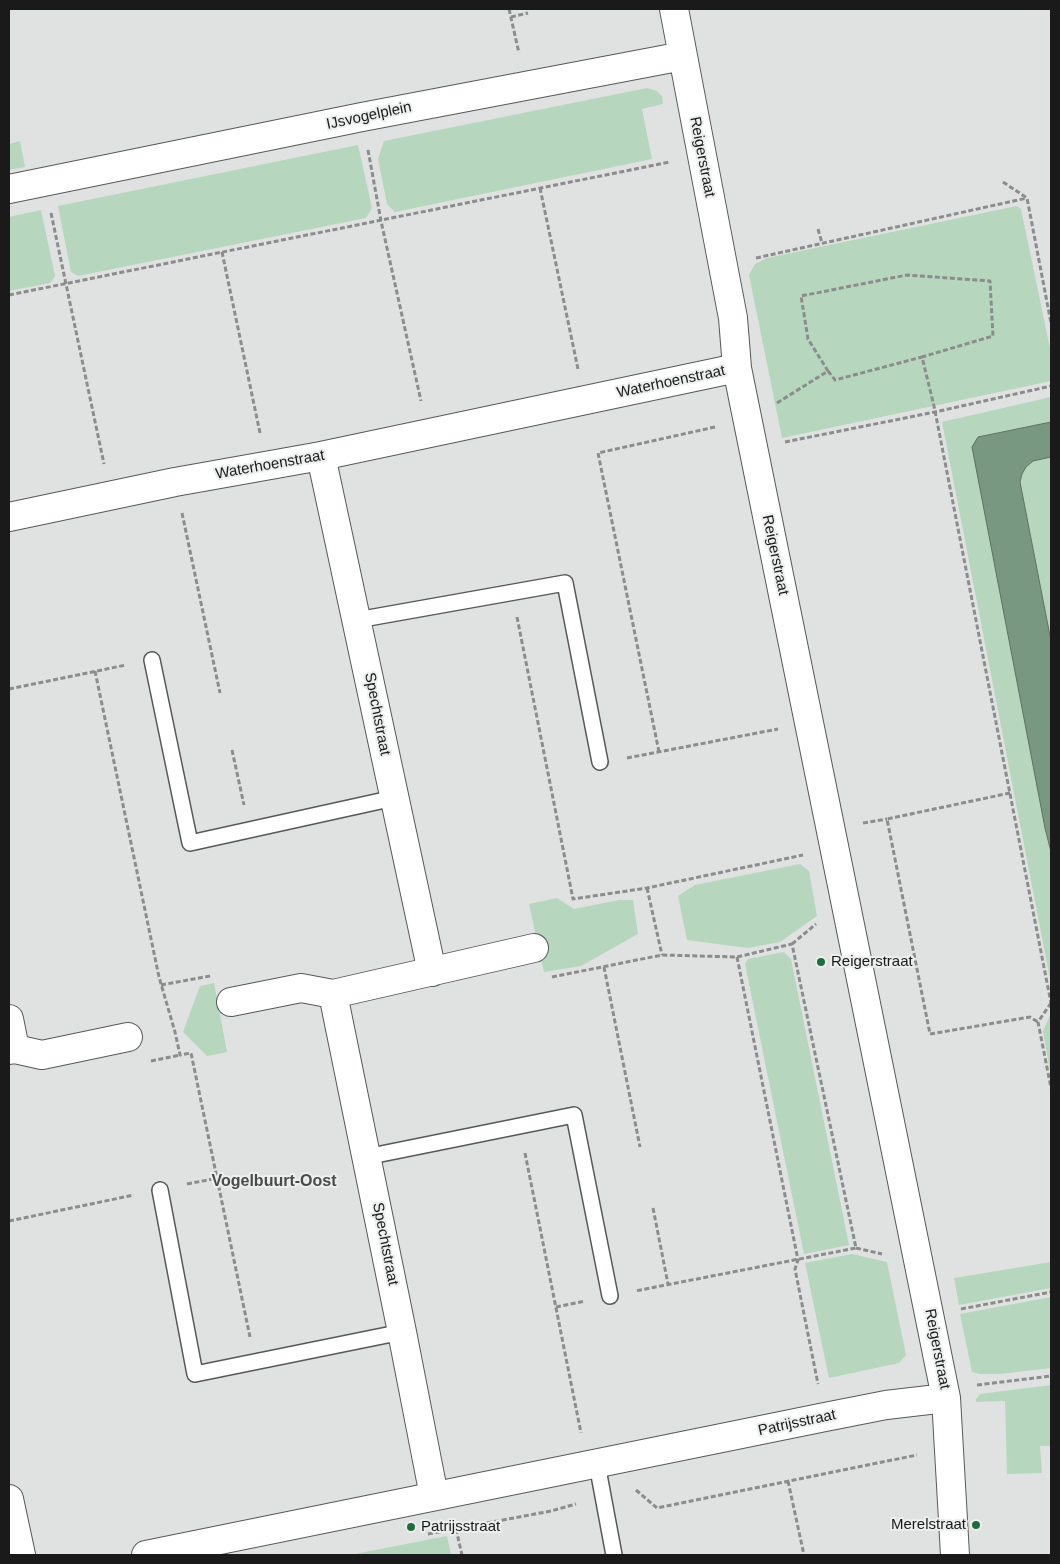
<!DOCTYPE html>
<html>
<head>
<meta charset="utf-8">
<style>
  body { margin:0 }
  #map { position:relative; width:1060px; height:1564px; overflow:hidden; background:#dfe2e0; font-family:Helvetica,sans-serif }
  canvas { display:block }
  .frame { position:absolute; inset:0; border:10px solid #191a19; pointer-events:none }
</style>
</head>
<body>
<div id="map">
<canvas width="1060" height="1564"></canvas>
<div class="frame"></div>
</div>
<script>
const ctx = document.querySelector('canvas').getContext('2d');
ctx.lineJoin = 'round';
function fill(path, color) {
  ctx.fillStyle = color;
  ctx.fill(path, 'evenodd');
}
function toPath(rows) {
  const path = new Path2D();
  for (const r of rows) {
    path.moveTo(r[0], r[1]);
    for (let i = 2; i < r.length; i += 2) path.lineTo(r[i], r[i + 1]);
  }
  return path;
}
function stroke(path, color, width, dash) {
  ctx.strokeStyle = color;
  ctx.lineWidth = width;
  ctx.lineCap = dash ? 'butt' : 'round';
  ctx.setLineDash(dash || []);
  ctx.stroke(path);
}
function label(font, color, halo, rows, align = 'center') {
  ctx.font = font + ' Helvetica,sans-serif';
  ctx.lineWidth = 4;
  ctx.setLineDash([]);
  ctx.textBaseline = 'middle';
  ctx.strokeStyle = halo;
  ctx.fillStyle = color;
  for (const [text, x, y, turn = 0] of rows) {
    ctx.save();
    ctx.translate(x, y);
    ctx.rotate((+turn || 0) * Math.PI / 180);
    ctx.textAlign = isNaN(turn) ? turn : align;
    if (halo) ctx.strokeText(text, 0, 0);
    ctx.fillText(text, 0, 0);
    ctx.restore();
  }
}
fill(toPath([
  [647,88,657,91,662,96,663,104,642,109,652,159,395,212,387,204,378,159,384,141],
  [20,141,25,167,9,170,9,144],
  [358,145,372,208,366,218,78,276,71,272,58,206],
  [1017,206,1021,209,1051,353,1051,381,782,438,749,275,755,264,767,258],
  [41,210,55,276,50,283,9,291,9,217],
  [1051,397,1051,422,978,437,1045,828,1051,852,1051,984,942,422],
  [1051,457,1051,641,1020,482,1022,474,1026,467,1033,461],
  [800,864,809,871,817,916,780,942,748,948,687,940,678,896,695,885],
  [557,898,574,909,619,900,633,900,638,934,581,966,544,972,529,904],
  [784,952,791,959,849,1245,804,1254,745,964,748,959],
  [214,983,227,1052,207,1056,183,1032,200,986],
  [1051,1013,1051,1077,1043,1031],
  [852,1254,887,1262,906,1355,899,1363,829,1378,805,1263],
  [1051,1262,1051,1288,959,1305,954,1278],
  [1051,1297,1051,1368,1000,1374,980,1374,972,1372,960,1314],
  [1051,1385,1051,1446,1040,1446,1042,1473,1007,1474,1005,1401,976,1402,976,1399,980,1394],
  [447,1536,451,1555,350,1555]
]), '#b7d6be');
const water = toPath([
  [1051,422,1051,457,1033,461,1026,467,1022,474,1020,482,1051,641,1051,852,1045,828,972,447,978,437,1051,422]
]);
fill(water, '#799881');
stroke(water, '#5c7262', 1);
const service = toPath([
  [357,620,565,583,600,762],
  [152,660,190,843,394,798],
  [366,1157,574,1115,610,1296],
  [160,1190,195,1374,402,1332],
  [597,1464,614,1555]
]);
const minor = toPath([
  [674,9,733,318,737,368,946,1398,955,1555],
  [9,189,362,117,683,56],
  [321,456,432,972],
  [9,517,175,482,321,456,737,368],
  [333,994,402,1332,434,1496],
  [231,1002,301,988,333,994,534,948],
  [9,1019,15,1049],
  [9,1050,15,1049,42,1055,128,1037],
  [9,1499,21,1555],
  [146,1555,825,1417,886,1405,946,1398]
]);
stroke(service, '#575957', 18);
stroke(minor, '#575957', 30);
stroke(toPath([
  [509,9,519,53],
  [511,17,528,13],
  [368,150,381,221,421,401],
  [1003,182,1027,198,1051,323],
  [540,188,578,369],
  [51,213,104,464],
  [818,229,822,243],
  [222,252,260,433],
  [756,258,1027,198],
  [9,295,670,162],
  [828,371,835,380,922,357],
  [777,403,828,371,808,339,801,296,907,275,990,281,993,336,922,357,934,406,1051,1003],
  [785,442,935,412,1051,386],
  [182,513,220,693],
  [517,617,573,899,647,888,803,855],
  [95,671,159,977,175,1032,180,1055,191,1053,250,1337],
  [9,689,126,665],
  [232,750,244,805],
  [659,752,598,453,715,427],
  [627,758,778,729],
  [1010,793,887,819,930,1034,1030,1017,1038,1022],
  [863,823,887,819],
  [647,888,662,955],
  [792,944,816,924],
  [737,957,798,1260,795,1269,818,1384],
  [604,967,640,1147],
  [552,977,662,955,737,957,792,944,856,1248,635,1291],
  [161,985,210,976],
  [1051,1003,1038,1022,1051,1088],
  [151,1061,180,1055],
  [525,1153,581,1433],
  [187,1184,218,1178],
  [653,1208,668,1284],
  [9,1221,134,1195],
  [856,1248,882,1254],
  [556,1307,585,1301],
  [961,1309,1051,1292],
  [977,1385,1051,1376],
  [788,1481,804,1555],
  [636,1490,657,1508,917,1455],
  [456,1529,462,1555],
  [428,1534,551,1511,576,1504]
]), '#8b8d8c', 3, [5, 2.5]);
stroke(service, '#fff', 15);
stroke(minor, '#fff', 28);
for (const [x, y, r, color] of [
  [821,962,5,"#1e6d3d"],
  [976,1525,5,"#1e6d3d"],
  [411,1527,5,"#1e6d3d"]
]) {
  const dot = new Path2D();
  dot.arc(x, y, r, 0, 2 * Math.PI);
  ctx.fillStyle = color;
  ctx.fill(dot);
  stroke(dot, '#ecefed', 2);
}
label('15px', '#191a19', '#ecefed', [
  ["IJsvogelplein",369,116,-12],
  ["Reigerstraat",702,157,79],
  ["Waterhoenstraat",671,382,-12],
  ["Waterhoenstraat",270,465,-10],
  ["Reigerstraat",775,555,78],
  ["Spechtstraat",377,714,79],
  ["Spechtstraat",385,1244,79],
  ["Reigerstraat",937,1349,79],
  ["Patrijsstraat",797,1423,-12]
]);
label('15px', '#191a19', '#ecefed', [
  ["Reigerstraat",831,962],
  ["Merelstraat",966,1525,"right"],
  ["Patrijsstraat",421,1527]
], 'left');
label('bold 16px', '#494b49', '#ecefed', [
  ["Vogelbuurt-Oost",274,1182]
]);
</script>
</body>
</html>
